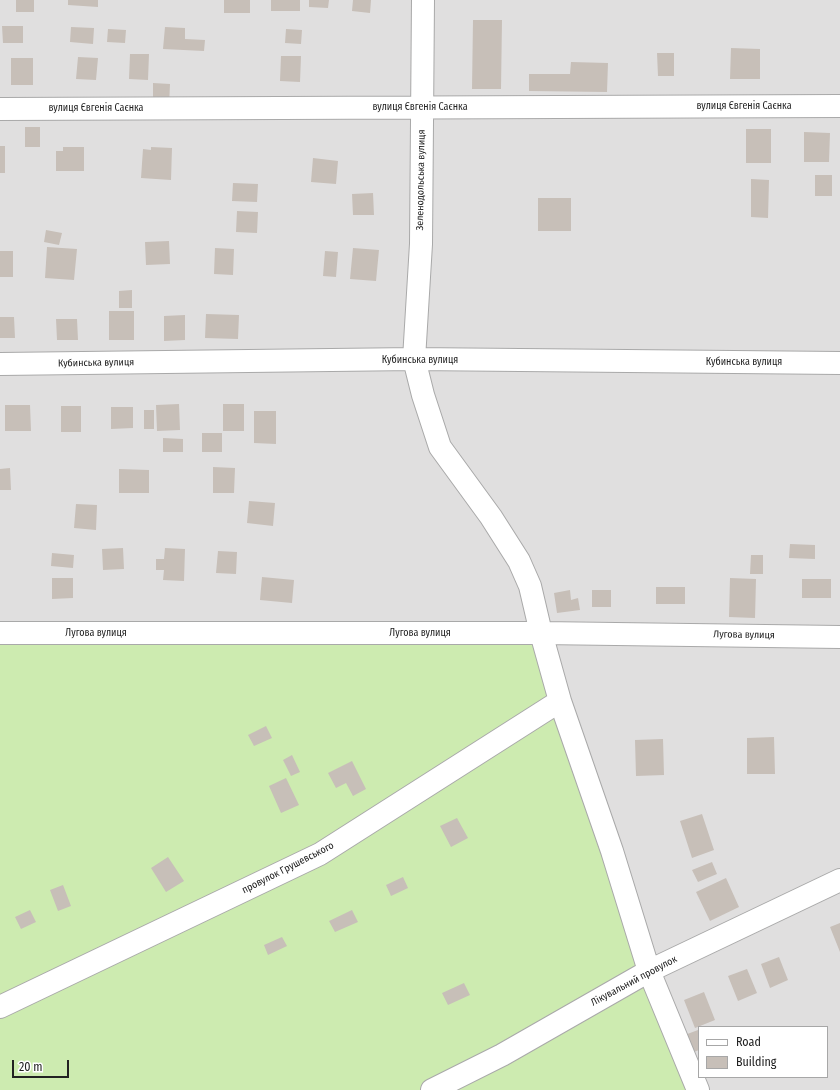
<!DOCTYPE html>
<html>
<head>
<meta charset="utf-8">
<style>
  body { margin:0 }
  #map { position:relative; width:840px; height:1090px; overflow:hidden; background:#f2efe9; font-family:"Fira Sans Condensed",sans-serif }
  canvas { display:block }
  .legend { position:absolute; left:698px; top:1026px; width:130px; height:52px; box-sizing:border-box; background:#fff; border:1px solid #a7a7a7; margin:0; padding:5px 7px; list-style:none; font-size:12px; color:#222 }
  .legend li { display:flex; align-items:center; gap:8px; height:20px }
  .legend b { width:20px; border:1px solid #a7a7a7 }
  .scale { position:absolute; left:12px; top:1060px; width:57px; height:18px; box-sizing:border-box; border:2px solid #222; border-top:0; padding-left:5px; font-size:12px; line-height:14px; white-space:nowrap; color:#222; -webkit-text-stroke:3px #fff; paint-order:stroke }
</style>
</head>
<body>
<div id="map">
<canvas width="840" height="1090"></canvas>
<ul class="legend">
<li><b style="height:5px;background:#fff"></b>Road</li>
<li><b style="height:11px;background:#c7bfb8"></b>Building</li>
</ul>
<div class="scale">20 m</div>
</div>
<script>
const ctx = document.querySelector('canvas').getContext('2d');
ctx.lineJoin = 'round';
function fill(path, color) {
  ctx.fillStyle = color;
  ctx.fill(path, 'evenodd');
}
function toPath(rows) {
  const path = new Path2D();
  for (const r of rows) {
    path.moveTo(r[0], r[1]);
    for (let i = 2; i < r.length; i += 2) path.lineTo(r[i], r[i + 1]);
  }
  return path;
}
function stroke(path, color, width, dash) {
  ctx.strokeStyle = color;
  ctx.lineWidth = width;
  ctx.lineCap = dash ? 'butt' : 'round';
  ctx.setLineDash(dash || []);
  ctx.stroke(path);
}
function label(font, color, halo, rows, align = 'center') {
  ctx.font = font + ' "Fira Sans Condensed",sans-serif';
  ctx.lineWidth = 3;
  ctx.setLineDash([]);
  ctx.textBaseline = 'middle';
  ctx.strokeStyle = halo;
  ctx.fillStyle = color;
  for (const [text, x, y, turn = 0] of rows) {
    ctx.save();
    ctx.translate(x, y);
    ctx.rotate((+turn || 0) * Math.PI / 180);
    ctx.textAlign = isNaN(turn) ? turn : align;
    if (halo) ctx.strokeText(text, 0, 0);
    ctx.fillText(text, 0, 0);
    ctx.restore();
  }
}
fill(toPath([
  [0,0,840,0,840,1090,698,1090,0,633],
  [699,1027,827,1027,827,1077,699,1077]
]), '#e0dfdf');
fill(toPath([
  [0,633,541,633,698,1090,0,1090]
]), '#cdebb0');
fill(toPath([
  [16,0,34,0,34,12,16,12],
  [68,0,98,0,98,7,68,5],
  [224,0,250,0,250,13,224,13],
  [271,0,300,0,300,11,271,11],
  [309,0,329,0,328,8,309,7],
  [353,0,371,0,370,13,352,11],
  [473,20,502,20,501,89,472,89],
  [2,26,23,26,23,43,3,43],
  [71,27,94,28,93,44,70,42],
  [165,27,185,28,185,39,205,40,204,51,163,49],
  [108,29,126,30,125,43,107,42],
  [286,29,302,30,301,44,285,43],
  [731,48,760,49,760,79,730,79],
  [657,53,674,53,674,76,658,76],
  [130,54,149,54,148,80,129,79],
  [281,56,301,56,300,82,280,81],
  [78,57,98,58,96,80,76,79],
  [11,58,33,58,33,85,11,85],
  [571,62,608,63,607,92,529,91,529,74,570,74],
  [153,83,170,84,169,106,153,105],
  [25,127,40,127,40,147,25,147],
  [746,129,771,129,771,163,746,163],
  [804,132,830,133,829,162,804,162],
  [0,146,5,146,5,173,0,173],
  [63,147,84,147,84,171,56,171,56,151,63,151],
  [151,147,172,148,171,180,141,178,143,149,151,150],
  [313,158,338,161,336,184,311,182],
  [815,175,832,175,832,196,815,196],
  [751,179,769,180,768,218,751,217],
  [233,183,258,184,257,202,232,201],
  [373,193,374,215,353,215,352,194],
  [538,198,571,198,571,231,538,231],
  [237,211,258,212,257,233,236,232],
  [46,230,62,233,59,245,44,242],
  [169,241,170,264,146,265,145,242],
  [47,247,77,249,74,280,45,278],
  [215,248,234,249,233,275,214,274],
  [353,248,379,250,376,281,350,279],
  [0,251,13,251,13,277,0,277],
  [325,251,338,252,336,277,323,276],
  [132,290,132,308,119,308,119,291],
  [109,311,134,311,134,340,109,340],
  [206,314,239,315,238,339,205,338],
  [185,315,185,340,164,341,164,316],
  [0,317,14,317,15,338,0,338],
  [56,319,77,319,78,340,57,340],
  [179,404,180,430,157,431,156,405],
  [223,404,244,404,244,431,223,431],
  [5,405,30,405,31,431,5,431],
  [61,406,81,406,81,432,61,432],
  [111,407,133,407,133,428,111,429],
  [144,410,154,410,154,429,144,429],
  [254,411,276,411,276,444,254,443],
  [202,433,222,433,222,452,202,452],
  [163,438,183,439,183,452,163,452],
  [213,467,235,468,234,493,213,493],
  [10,468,11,490,0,490,0,469],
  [119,469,149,470,149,493,119,493],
  [249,501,275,503,273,526,247,523],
  [76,504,97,505,96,530,74,528],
  [790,544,815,545,815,559,789,558],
  [123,548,124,569,103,570,102,549],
  [165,548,185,549,184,581,163,580,164,570,156,570,156,559,164,559],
  [218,551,237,552,236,574,216,573],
  [52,553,74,555,73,568,51,566],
  [751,555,763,555,763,574,750,574],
  [262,577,294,580,292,603,260,600],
  [52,578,73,578,73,598,52,599],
  [730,578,756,579,755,618,729,617],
  [802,579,831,579,831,598,802,598],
  [656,587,685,587,685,604,656,604],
  [570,590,571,600,578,598,580,610,557,613,554,593],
  [592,590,611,590,611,607,592,607],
  [266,726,272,738,254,746,248,735],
  [774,737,775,774,747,774,747,738],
  [663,739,664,775,636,776,635,740],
  [292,755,300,772,291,776,283,760],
  [352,761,366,789,353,796,346,783,336,788,328,773],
  [286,778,299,805,281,813,269,786],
  [702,814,714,850,692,858,680,821],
  [457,818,468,838,451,847,440,826],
  [168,857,184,881,166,892,151,868],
  [712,862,717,874,698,882,692,870],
  [403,877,408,888,391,896,386,885],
  [726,878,739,907,710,921,696,892],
  [63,885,71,906,58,911,50,890],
  [30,910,36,922,21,929,15,917],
  [352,910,358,922,335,932,329,921],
  [840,923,840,952,830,927],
  [282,937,287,946,268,955,264,945],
  [779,957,788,980,770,988,761,964],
  [747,969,757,993,738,1001,728,976],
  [464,983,470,995,448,1005,442,993],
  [704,992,715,1020,695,1028,684,1000],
  [698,1030,699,1033,699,1050,689,1054,682,1036]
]), '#c7bfb8');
const minor = toPath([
  [423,0,421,244,414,359,423,395,440,447,491,517,519,561,530,586,541,633,560,701,612,851,649,971,698,1090],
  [0,109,840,106],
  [0,364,414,359,840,363],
  [0,633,541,633,840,637],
  [0,1007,320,854,560,701],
  [432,1090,502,1055,649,971,840,880]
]);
stroke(minor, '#a9a9a9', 24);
stroke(minor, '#fff', 22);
label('10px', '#222', '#fff', [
  ["вулиця Євгенія Саєнка",744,106],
  ["вулиця Євгенія Саєнка",420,107],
  ["вулиця Євгенія Саєнка",96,108],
  ["Зеленодольська вулиця",421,180,-89],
  ["Кубинська вулиця",420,360],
  ["Кубинська вулиця",744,362],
  ["Кубинська вулиця",96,363,-1],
  ["Лугова вулиця",96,633],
  ["Лугова вулиця",420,633],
  ["Лугова вулиця",744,635,1],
  ["провулок Грушевського",288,868,-27],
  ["Лікувальний провулок",634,981,-28]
]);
</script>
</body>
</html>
